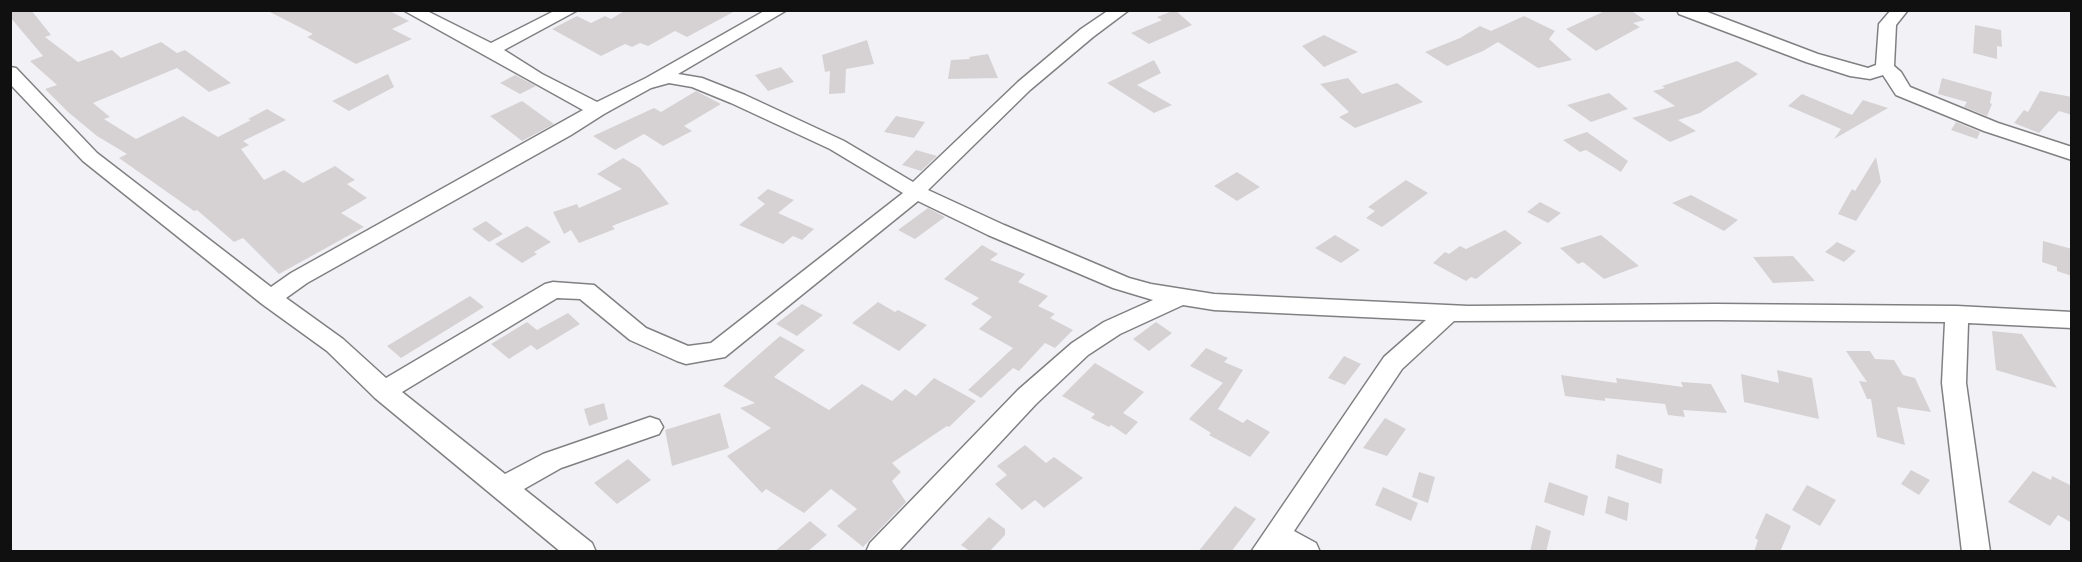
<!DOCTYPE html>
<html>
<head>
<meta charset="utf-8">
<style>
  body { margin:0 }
  #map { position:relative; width:2082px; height:562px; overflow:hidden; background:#f2f2f6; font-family:Lato,sans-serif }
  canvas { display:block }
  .frame { position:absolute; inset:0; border:12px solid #101011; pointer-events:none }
</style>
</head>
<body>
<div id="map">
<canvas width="2082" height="562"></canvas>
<div class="frame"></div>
</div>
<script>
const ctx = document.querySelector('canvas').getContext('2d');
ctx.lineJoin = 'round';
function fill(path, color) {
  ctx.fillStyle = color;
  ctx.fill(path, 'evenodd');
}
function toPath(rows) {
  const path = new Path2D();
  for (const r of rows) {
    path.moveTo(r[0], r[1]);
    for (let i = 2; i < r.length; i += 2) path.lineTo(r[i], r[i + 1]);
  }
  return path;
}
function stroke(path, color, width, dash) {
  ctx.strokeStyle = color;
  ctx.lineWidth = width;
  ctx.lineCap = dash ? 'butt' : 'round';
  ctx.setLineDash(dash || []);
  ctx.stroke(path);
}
fill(toPath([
  [10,10,31,10,51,35,45,37,78,62,112,50,121,58,161,42,177,53,185,50,231,83,209,92,177,68,93,103,110,117,104,119,136,139,183,116,218,137,251,120,248,119,267,109,286,120,243,141,249,145,241,149,264,180,284,170,303,183,335,166,355,180,347,184,367,198,341,213,364,227,279,274,243,238,234,242,197,210,194,211,119,158,127,154,97,136,68,112,45,89,57,85,30,61,43,56,10,17],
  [266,10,388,10,409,21,392,29,412,39,356,64,307,37,313,34],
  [626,10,737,10,687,37,675,31,648,46,640,43,632,47,625,44,601,56,552,29,577,16,591,23,605,16,611,19],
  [1175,10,1192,25,1149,44,1131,33,1162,20,1157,17],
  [1607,10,1630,10,1645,20,1633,23,1640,27,1596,51,1566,29],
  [1524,16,1555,31,1549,39,1572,60,1538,68,1498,42,1483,51,1447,66,1425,52,1460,38,1480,26,1491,31],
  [1975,25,2001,30,2002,47,1997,46,1997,59,1973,53],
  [1324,35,1358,52,1324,67,1302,46],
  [867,40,874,64,846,69,845,93,829,94,830,71,825,72,822,55],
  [988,54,998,78,948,79,951,60,970,59,969,57],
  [1154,60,1161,73,1137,85,1172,105,1154,113,1107,83],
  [1737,61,1758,74,1700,113,1678,120,1696,131,1670,142,1632,118,1675,106,1653,91,1665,88,1662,86],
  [781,67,794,82,768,91,755,75],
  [388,74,394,87,349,111,332,101],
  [515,75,536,86,520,94,500,83],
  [1348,78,1362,94,1397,83,1423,102,1355,128,1339,117,1349,112,1320,84],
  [1942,78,1992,92,1990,103,1992,104,1987,116,1964,107,1967,102,1938,94],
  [696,91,721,104,684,126,692,131,663,146,644,134,615,150,593,136,654,108,661,112],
  [2040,91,2072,97,2072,115,2059,111,2039,133,2014,123,2024,110,2028,112],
  [1609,93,1628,109,1591,122,1567,105],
  [1802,94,1852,115,1863,100,1888,108,1834,139,1841,129,1788,106],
  [522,101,554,124,522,141,490,116],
  [896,116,925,122,914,138,884,132],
  [1956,122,1980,132,1977,139,1951,130],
  [1587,132,1628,161,1621,172,1586,150,1580,152,1563,140],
  [916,150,937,156,921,171,902,165],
  [1876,157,1881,182,1856,221,1838,214,1852,189,1855,191],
  [623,158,640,168,669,204,612,226,615,229,579,243,571,230,564,234,553,212,577,204,579,208,622,189,597,174],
  [1237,172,1260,187,1237,201,1214,186],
  [1406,180,1428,193,1382,227,1366,218,1375,211,1368,207],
  [768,189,794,200,778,213,814,229,802,240,793,236,783,244,739,225,765,204,757,198],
  [1691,195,1738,220,1724,231,1672,203],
  [1540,202,1561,213,1548,223,1527,212],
  [928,208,945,217,915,239,898,230],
  [486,221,503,234,489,242,472,229],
  [527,226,551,242,534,252,537,254,522,263,495,244],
  [1505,230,1522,243,1476,279,1471,277,1466,281,1433,263,1445,252,1449,254,1460,246,1466,249],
  [1335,235,1360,250,1341,263,1315,248],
  [1601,235,1639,266,1604,279,1583,262,1578,264,1560,248],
  [2043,241,2072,249,2072,276,2057,271,2057,267,2042,262],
  [1837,242,1856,251,1844,262,1825,252],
  [982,245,998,254,990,260,1025,274,1018,282,1048,296,1038,306,1055,314,1050,318,1073,330,1055,348,1045,343,1019,371,1013,368,981,398,968,390,1013,348,979,329,992,317,971,304,979,298,944,279],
  [1793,256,1815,281,1773,283,1753,257],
  [470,296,484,307,401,358,387,346],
  [878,302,895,312,898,310,927,325,899,351,852,323],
  [802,304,823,315,797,336,776,324],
  [568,313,580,324,537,350,531,345,509,359,491,344,527,322,537,330],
  [1156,322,1172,333,1149,351,1133,339],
  [1992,331,2022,334,2057,388,1996,370],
  [780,336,805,350,774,377,829,410,862,384,892,401,905,389,916,396,934,378,976,401,949,427,947,426,892,463,901,472,892,481,906,502,863,547,837,526,857,509,831,489,804,513,766,489,762,493,727,456,771,428,740,408,755,403,723,386],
  [1206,348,1228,358,1224,362,1243,370,1218,409,1243,423,1247,419,1270,432,1250,457,1209,435,1211,433,1189,419,1223,383,1190,366],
  [1846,351,1870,351,1875,359,1894,360,1903,375,1915,378,1931,412,1897,407,1905,445,1877,437,1871,399,1867,399,1859,381,1867,382],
  [1344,356,1361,364,1345,385,1328,378],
  [1095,363,1144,392,1123,413,1138,422,1126,435,1111,425,1109,427,1091,418,1095,414,1062,396],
  [1777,370,1812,378,1819,419,1744,402,1741,374,1779,383],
  [1561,375,1617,383,1616,378,1683,387,1681,382,1711,384,1727,413,1683,410,1685,417,1668,415,1665,404,1605,398,1605,401,1565,396],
  [604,403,608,419,589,426,584,409],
  [720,413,729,448,672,466,665,430],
  [1385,418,1406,429,1387,456,1363,448],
  [1025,445,1046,463,1054,457,1083,478,1044,508,1035,500,1022,510,995,484,1007,475,997,466],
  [1617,454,1663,469,1661,484,1615,468],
  [628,459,651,480,617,504,594,483],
  [1911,470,1930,480,1919,495,1901,484],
  [2033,471,2051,480,2052,476,2072,486,2072,523,2058,515,2050,526,2008,502],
  [1419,472,1435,477,1428,503,1412,497],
  [1549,482,1588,496,1584,516,1544,502],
  [1807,485,1836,500,1820,526,1792,510],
  [1383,487,1418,503,1411,521,1375,505],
  [1608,496,1629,503,1627,521,1605,513],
  [1235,506,1256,519,1231,552,1198,552],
  [1766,513,1791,526,1780,552,1754,552,1758,540,1755,538],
  [989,517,1005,529,1005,535,989,552,971,552,961,545],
  [810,521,827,535,807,552,774,552],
  [1536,525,1551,531,1546,552,1530,552]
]), '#d6d2d4');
const street = toPath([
  [403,10,425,10,491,43,556,10,578,10,504,50,542,74,597,102,646,78,766,10,787,10,678,74,702,78,745,95,844,141,913,182,1018,82,1081,29,1109,10,1129,10,1093,37,1030,90,928,190,1004,225,1129,278,1151,284,1214,294,1468,306,1715,304,1957,306,2072,312,2072,328,1968,323,1966,383,1990,552,1962,552,1942,383,1945,322,1715,320,1454,321,1402,369,1294,531,1316,543,1320,552,1251,552,1384,357,1426,320,1214,310,1183,305,1120,334,1088,355,1036,404,898,552,866,552,870,543,1018,390,1072,343,1104,322,1153,300,1113,288,988,235,918,201,725,357,686,364,677,361,630,340,580,299,557,298,402,392,505,474,543,454,650,417,659,420,663,427,659,434,561,468,524,489,592,543,596,552,561,552,375,398,327,351,262,304,83,161,10,84,10,67,16,68,97,153,271,287,291,273,583,110,403,10],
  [669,83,692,87,731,103,830,149,903,193,711,343,688,346,646,328,594,285,553,282,545,284,386,378,343,339,286,298,307,283,571,135,604,114,651,88,669,83],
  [1677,10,1702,10,1818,54,1868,68,1876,65,1879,24,1891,10,1908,10,1896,25,1894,66,1901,72,1910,87,1998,123,2072,147,2072,160,1984,131,1896,95,1883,75,1870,79,1850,76,1806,62,1679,14,1677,10]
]);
stroke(street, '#808083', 3);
fill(street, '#fff');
</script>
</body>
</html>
